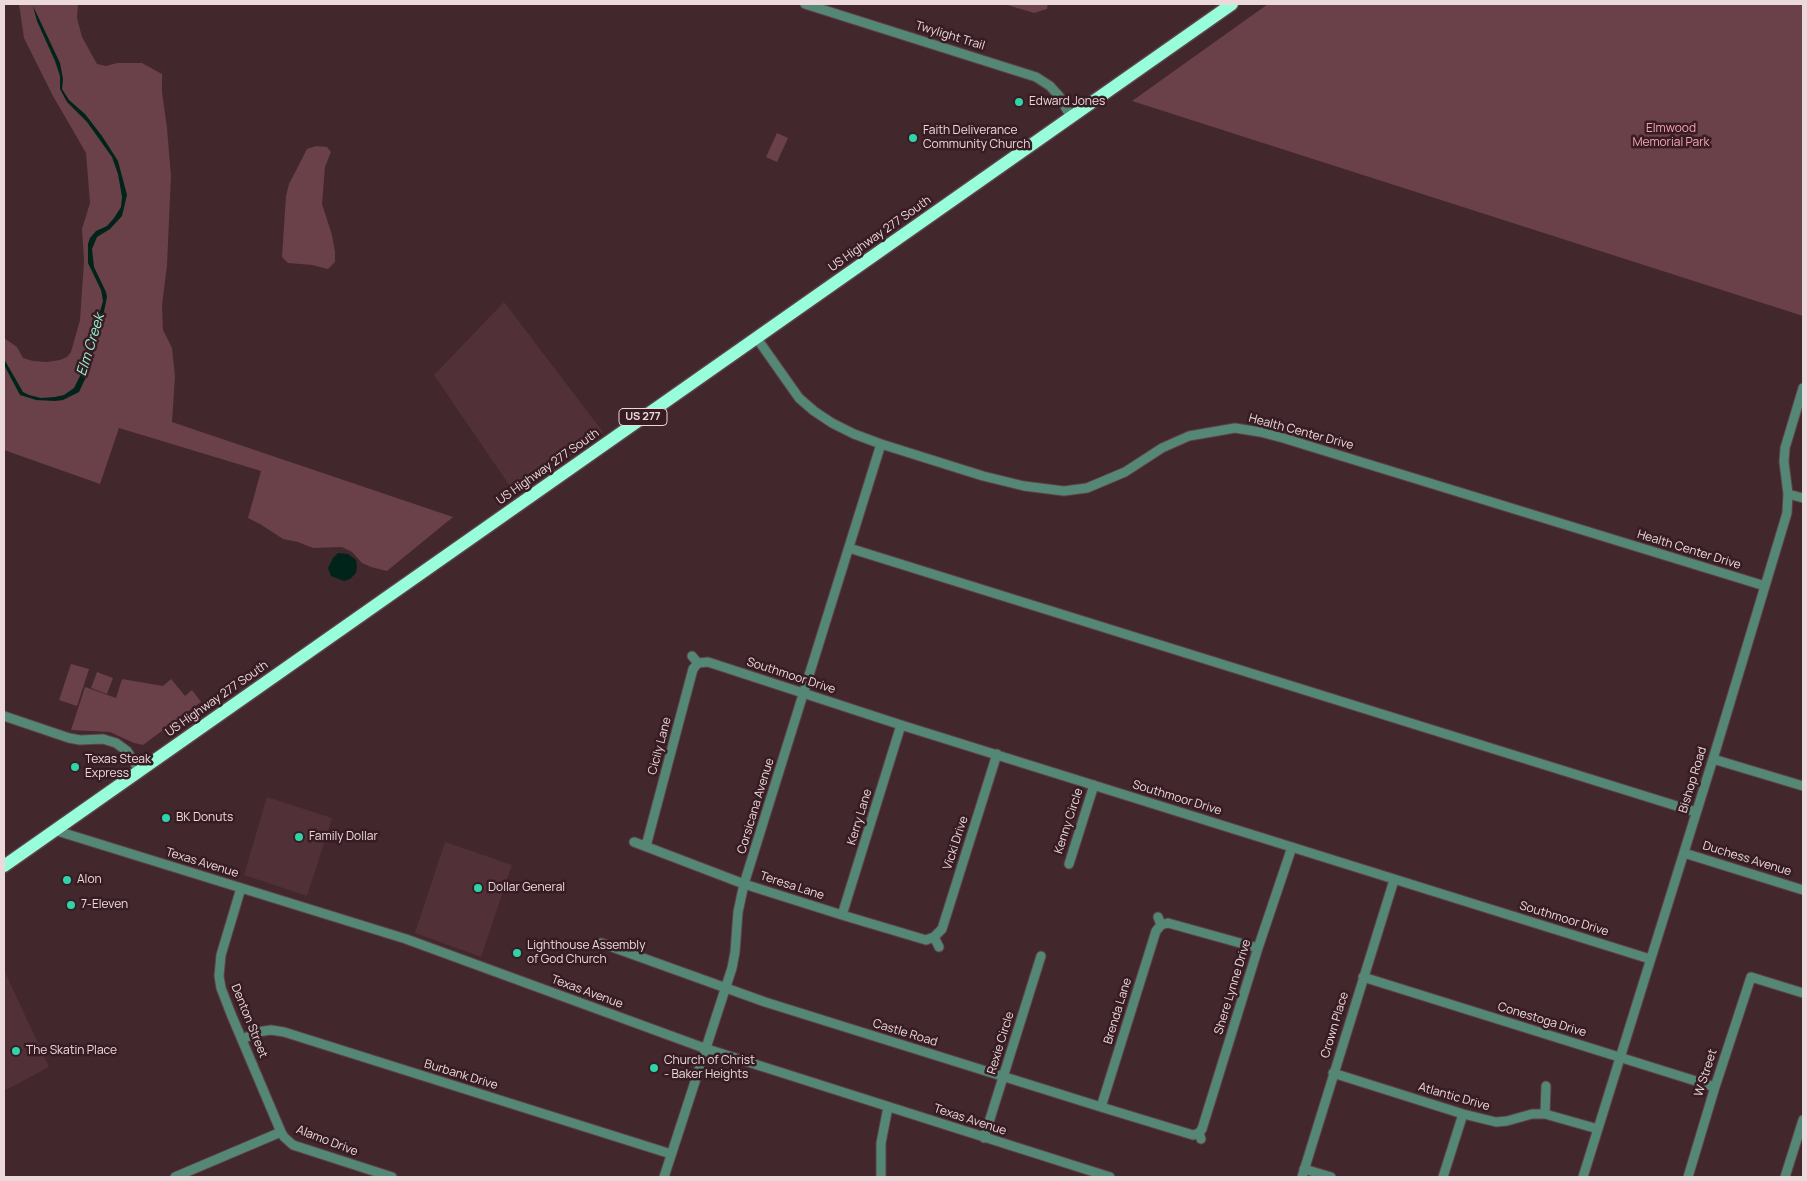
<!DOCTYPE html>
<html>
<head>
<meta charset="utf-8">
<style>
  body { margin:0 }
  #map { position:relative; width:1807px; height:1181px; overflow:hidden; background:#42272d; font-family:Manrope,sans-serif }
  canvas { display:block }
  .frame { position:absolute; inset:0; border:5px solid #ecd9dc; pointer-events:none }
</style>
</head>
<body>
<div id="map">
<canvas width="1807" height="1181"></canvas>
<div class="frame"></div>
</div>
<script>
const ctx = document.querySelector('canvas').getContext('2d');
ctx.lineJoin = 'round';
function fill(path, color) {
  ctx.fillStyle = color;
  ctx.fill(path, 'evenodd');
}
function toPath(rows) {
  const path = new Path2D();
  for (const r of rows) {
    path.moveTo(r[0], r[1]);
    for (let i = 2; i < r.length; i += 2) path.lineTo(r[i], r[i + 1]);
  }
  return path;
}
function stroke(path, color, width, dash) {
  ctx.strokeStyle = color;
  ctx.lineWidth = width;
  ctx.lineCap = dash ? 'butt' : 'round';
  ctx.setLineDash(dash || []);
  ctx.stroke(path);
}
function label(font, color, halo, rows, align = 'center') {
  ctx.font = font + ' Manrope,sans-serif';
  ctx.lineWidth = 5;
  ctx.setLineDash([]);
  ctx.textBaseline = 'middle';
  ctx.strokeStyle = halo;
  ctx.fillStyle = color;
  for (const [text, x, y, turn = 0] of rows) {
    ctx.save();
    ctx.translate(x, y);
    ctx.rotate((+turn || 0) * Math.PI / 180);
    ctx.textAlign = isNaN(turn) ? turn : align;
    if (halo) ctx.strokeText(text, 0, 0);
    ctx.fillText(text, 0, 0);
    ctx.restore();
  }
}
fill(toPath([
  [504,302,603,432,516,495,434,375],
  [267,797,332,818,307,896,244,875],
  [445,842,512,865,481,957,415,933],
  [4,970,49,1067,4,1091]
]), '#523037');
fill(toPath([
  [19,4,78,4,77,18,82,37,97,64,106,66,117,63,142,63,162,74,162,92,167,128,171,176,167,265,162,305,163,330,172,348,175,376,172,422,453,517,387,571,371,567,362,563,352,552,342,547,313,548,298,542,283,539,260,524,248,518,261,471,119,428,100,484,4,450,4,338,17,347,23,358,33,361,47,362,60,360,67,357,71,352,80,320,84,261,82,229,90,203,86,153,53,96,24,38],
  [1004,4,1048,4,1047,9,1034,13],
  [1268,4,1803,4,1803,316,1132,101],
  [777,133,788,138,777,162,766,157],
  [316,146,327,147,331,152,325,167,322,204,332,235,335,252,335,262,328,269,312,265,288,263,282,257,286,196,289,184,307,149],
  [71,664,89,669,77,706,59,700],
  [97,672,113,678,107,694,91,688],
  [122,679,163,686,171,679,185,696,192,690,201,702,143,745,134,743,110,732,71,730,85,687,116,698]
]), '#6a4049');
fill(toPath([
  [33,6,60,63,63,79,62,89,69,100,85,114,102,136,118,161,127,195,122,216,110,229,97,237,92,249,94,267,106,292,107,297,102,321,86,377,79,392,63,400,55,401,36,400,20,395,4,365,4,359,23,392,29,395,41,398,55,397,64,395,74,388,82,372,88,353,103,301,101,290,88,263,88,244,90,238,96,231,107,226,114,218,121,207,122,197,118,174,112,157,87,122,67,102,60,89,60,76,55,61,37,21],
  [338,553,348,554,356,560,357,567,356,573,350,579,344,581,331,576,328,568,333,558]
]), '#01241a');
const minor = toPath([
  [805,4,1036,77,1050,86,1059,96,1071,117],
  [756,337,799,398,814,411,832,423,854,434,881,444,983,476,1024,486,1064,491,1087,488,1125,472,1162,448,1189,436,1235,428,1260,432,1283,438,1765,586],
  [1788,494,1803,498],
  [849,548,1696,812],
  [698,663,708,662,901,725,1650,959],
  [4,716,69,738,80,740,103,739,116,743,127,751,139,770],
  [1713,759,1803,786],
  [54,830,406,939,704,1048,1110,1177],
  [634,842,744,884,842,915,926,940,934,937,939,947],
  [646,846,693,669,698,663,692,656],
  [1684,853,1803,890],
  [1069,864,1094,785],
  [241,888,221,955,219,976,221,988,231,1014,281,1132],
  [842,915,901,725],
  [1158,917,1161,925,1168,923,1258,948],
  [934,937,942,929,997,754],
  [601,943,765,1002,1101,1107,1193,1135,1199,1133,1201,1139],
  [1363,977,1715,1087],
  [243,1039,257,1032,271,1030,284,1032,671,1154],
  [1333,1073,1463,1114,1496,1122,1507,1121,1532,1114,1545,1114,1598,1129],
  [1101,1107,1156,931,1161,925],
  [1545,1114,1546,1086],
  [1199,1133,1202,1129,1258,948,1292,847],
  [984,1138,1041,956],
  [1304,1169,1331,1177],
  [175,1177,281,1132,284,1137,293,1145,392,1177],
  [664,1177,732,968,735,952,738,912,744,884,881,444],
  [881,1177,881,1143,888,1107],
  [1302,1177,1394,880],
  [1443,1177,1463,1114],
  [1583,1177,1713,759,1787,513,1788,494,1784,462,1785,448,1803,388],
  [1688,1177,1715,1087,1751,977,1803,993],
  [1785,1177,1803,1120]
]);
const highway = toPath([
  [4,866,1232,4]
]);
stroke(minor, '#5d4349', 11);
stroke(highway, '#5d4349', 15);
stroke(minor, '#558776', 9);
stroke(highway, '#97fdda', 12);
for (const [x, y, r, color] of [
  [1019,102,5,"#30d4a9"],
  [913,138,5,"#30d4a9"],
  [75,767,5,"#30d4a9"],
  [166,818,5,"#30d4a9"],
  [299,837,5,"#30d4a9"],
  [67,880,5,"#30d4a9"],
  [478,888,5,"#30d4a9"],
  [71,905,5,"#30d4a9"],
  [517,953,5,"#30d4a9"],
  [16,1051,5,"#30d4a9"],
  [654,1068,5,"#30d4a9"]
]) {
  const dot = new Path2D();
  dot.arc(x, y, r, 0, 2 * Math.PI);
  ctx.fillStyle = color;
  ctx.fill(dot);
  stroke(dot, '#371d23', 2);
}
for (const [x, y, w] of [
  [643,417,48]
]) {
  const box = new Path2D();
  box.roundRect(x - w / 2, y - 8.5, w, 17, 4);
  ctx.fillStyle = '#371d23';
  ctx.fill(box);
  stroke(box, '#ecd9dc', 1);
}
label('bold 11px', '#ecd9dc', null, [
  ["US 277",643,417]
]);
label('12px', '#ecd9dc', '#371d23', [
  ["Twylight Trail",950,36,17],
  ["US Highway 277 South",880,234,-35],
  ["Health Center Drive",1301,432,15],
  ["US Highway 277 South",548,467,-35],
  ["Health Center Drive",1689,550,17],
  ["Southmoor Drive",791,676,18],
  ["US Highway 277 South",217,699,-35],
  ["Cicily Lane",660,746,-75],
  ["Bishop Road",1693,780,-73],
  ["Southmoor Drive",1177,798,17],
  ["Corsicana Avenue",756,806,-73],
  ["Kerry Lane",860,817,-73],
  ["Kenny Circle",1069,821,-72],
  ["Vicki Drive",956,843,-72],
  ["Duchess Avenue",1747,859,17],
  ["Texas Avenue",202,863,17],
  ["Teresa Lane",792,886,18],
  ["Southmoor Drive",1564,919,17],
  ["Shere Lynne Drive",1233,987,-73],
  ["Texas Avenue",587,992,20],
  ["Brenda Lane",1118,1011,-73],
  ["Conestoga Drive",1542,1020,17],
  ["Denton Street",249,1021,68],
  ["Crown Place",1335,1025,-73],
  ["Castle Road",905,1033,17],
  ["Rexie Circle",1001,1043,-73],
  ["W Street",1706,1073,-72],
  ["Burbank Drive",461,1075,17],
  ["Atlantic Drive",1454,1097,16],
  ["Texas Avenue",970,1120,18],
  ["Alamo Drive",327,1141,21]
]);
label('12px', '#ecd9dc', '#371d23', [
  ["Edward Jones",1029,102],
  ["Faith Deliverance",923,131],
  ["Community Church",923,145],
  ["Texas Steak",85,760],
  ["Express",85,774],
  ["BK Donuts",176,818],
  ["Family Dollar",309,837],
  ["Alon",77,880],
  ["Dollar General",488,888],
  ["7-Eleven",81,905],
  ["Lighthouse Assembly",527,946],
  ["of God Church",527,960],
  ["The Skatin Place",26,1051],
  ["Church of Christ",664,1061],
  ["- Baker Heights",664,1075]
], 'left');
label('12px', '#faa3b5', '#371d23', [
  ["Elmwood",1671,129],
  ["Memorial Park",1671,143]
]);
label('italic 14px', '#93f5d4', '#371d23', [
  ["Elm Creek",91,345,-73]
]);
</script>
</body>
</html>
